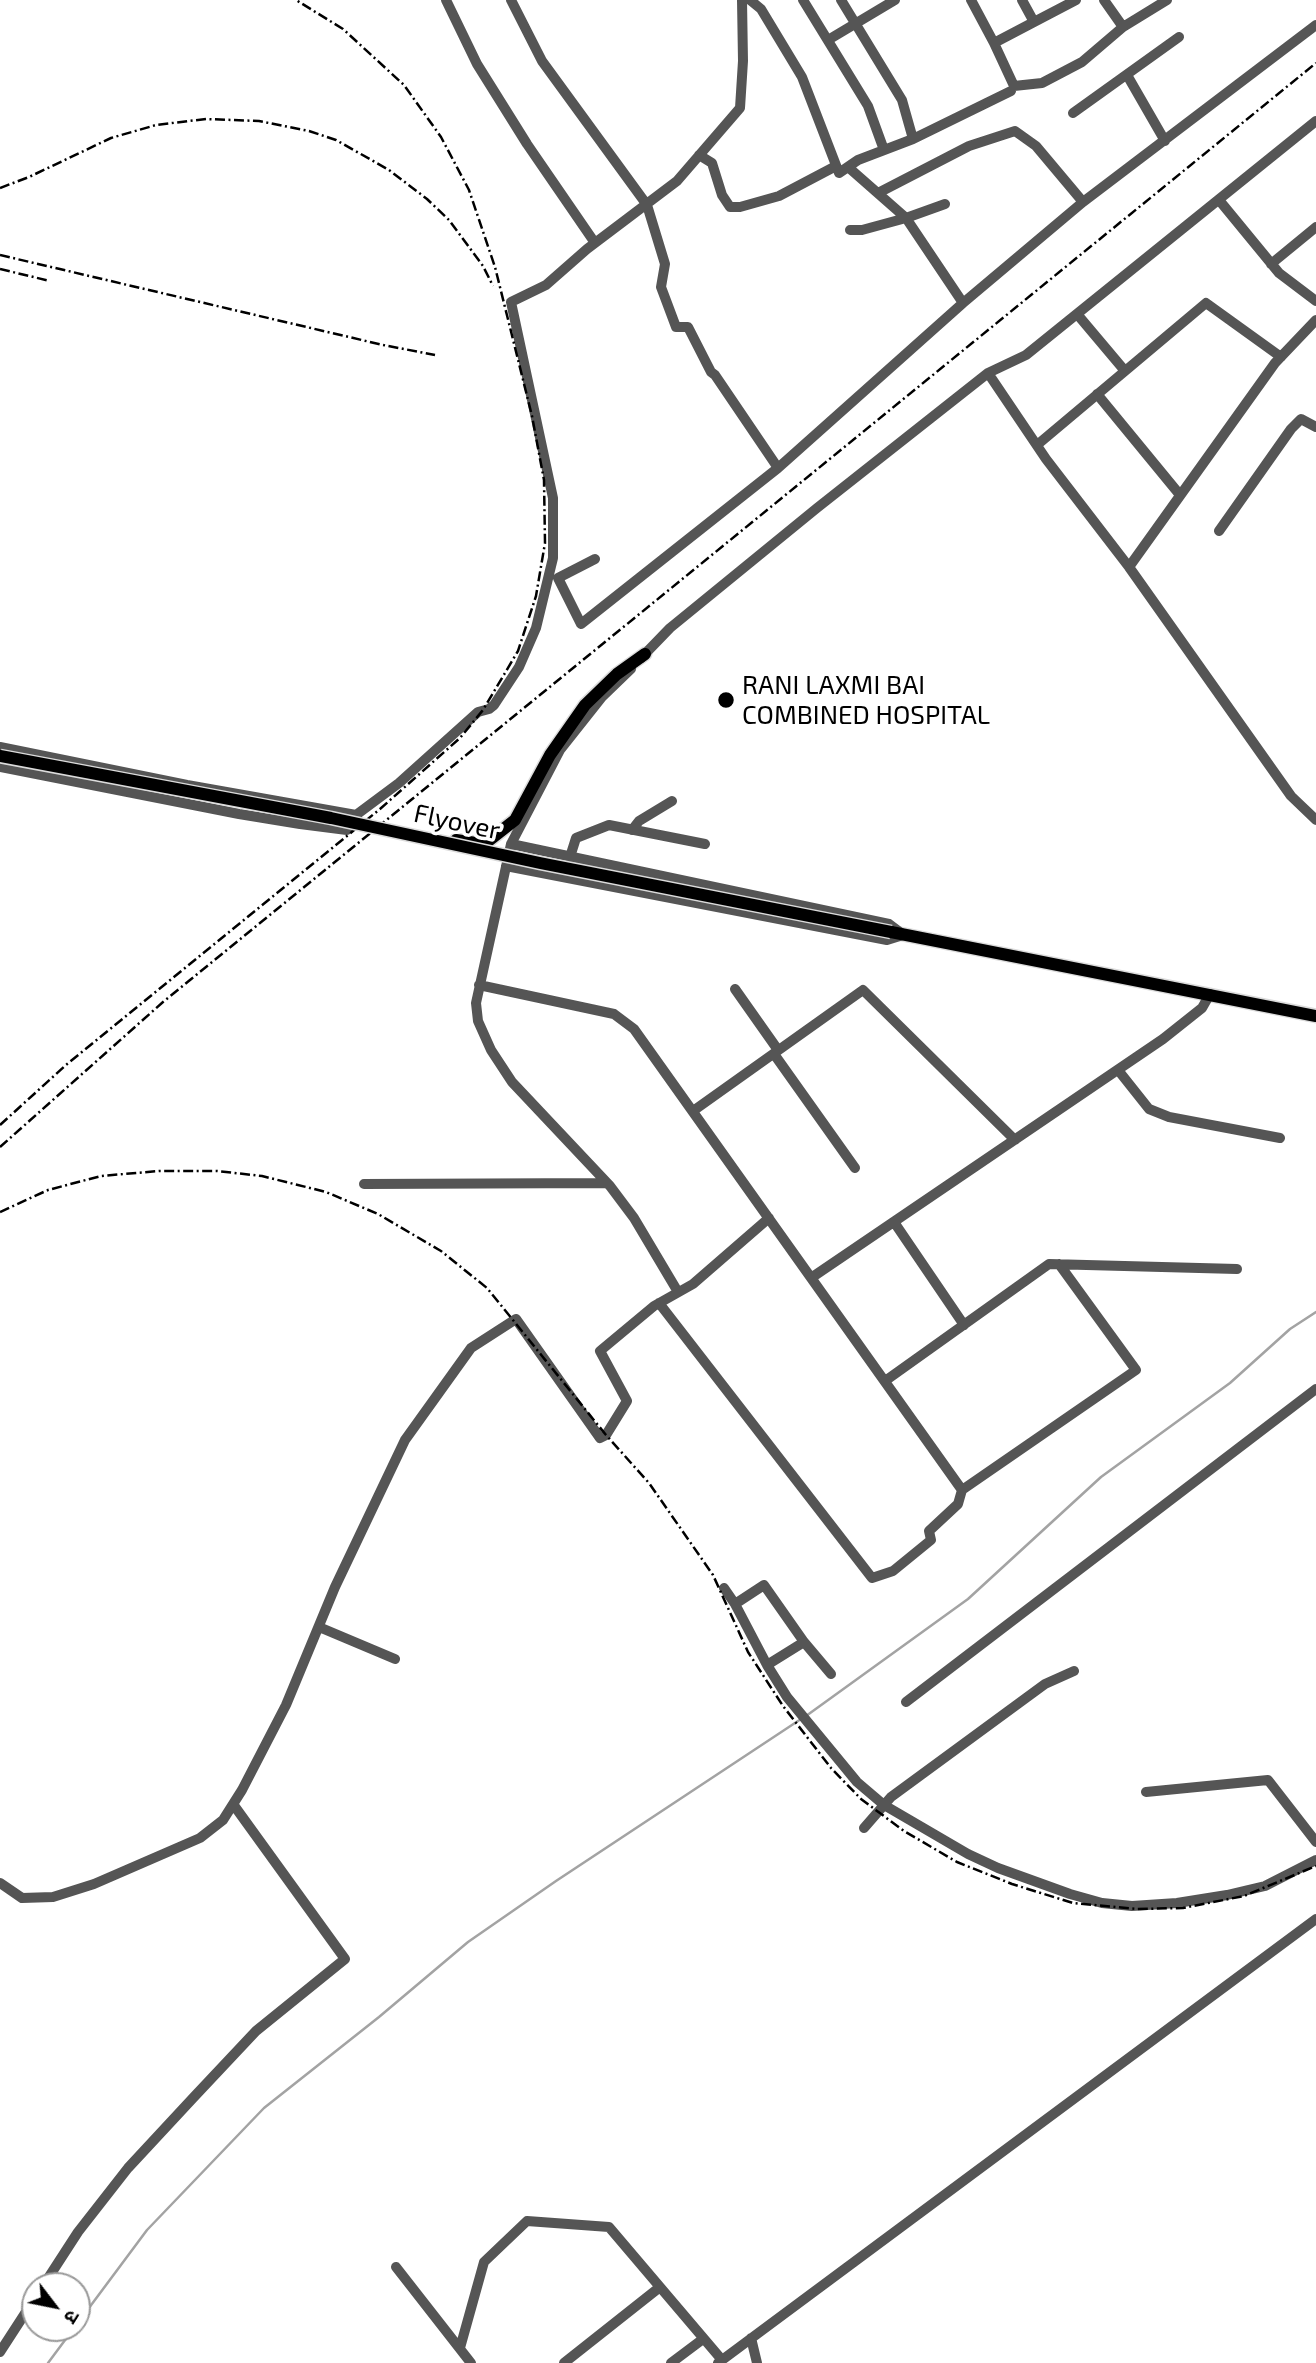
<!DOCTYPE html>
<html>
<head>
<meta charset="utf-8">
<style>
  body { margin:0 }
  #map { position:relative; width:1316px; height:2363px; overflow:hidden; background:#fff; font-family:"Exo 2","Noto Sans Devanagari",sans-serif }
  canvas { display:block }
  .north { position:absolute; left:21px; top:2272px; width:70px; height:70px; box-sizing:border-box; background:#fff; border:2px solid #999; border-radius:50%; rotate:122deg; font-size:19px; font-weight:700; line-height:28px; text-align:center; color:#000 }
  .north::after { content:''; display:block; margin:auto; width:24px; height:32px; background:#000; clip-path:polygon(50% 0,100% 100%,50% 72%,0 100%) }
</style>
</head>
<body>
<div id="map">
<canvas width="1316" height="2363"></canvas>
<div class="north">उ</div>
</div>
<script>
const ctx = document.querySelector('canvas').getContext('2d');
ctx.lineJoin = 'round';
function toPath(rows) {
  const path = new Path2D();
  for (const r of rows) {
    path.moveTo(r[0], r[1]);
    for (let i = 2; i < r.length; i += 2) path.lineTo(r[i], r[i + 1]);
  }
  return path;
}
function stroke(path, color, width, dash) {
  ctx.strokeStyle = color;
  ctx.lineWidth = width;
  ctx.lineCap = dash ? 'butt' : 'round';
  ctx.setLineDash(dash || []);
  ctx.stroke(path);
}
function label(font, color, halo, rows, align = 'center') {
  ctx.font = font + ' "Exo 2",sans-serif';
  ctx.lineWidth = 7;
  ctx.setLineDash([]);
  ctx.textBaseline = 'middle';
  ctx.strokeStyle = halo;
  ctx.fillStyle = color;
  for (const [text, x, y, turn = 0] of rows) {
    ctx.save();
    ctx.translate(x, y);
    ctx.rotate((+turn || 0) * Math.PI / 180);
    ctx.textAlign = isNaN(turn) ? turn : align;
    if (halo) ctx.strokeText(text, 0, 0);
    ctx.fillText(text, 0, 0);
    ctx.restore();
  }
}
stroke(toPath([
  [806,1716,968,1599,1101,1477,1230,1383,1290,1329,1316,1312],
  [77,2324,147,2230,264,2108,379,2017,468,1942,556,1881,801,1719],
  [48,2363,74,2328]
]), '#a3a3a3', 2.5);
const major = toPath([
  [456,840,476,843,487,842,515,820,550,755,585,705,617,674,645,654],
  [891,932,1316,1016]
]);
stroke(major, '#dbdbdb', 15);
stroke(toPath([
  [446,0,477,64,527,144,595,243],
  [511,0,542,61,647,205,665,264,661,287,676,327,688,327,711,372,715,375,778,468,581,624,558,578,595,559],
  [750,0,761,9,802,77,839,173,858,160,913,139,1011,91],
  [803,0,868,106,884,150],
  [841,0,902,100,913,139],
  [971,0,994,43],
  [1022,0,1034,22,1076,0],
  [1034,22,994,43,1014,86,1042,83,1082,62,1123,27,1104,0],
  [1123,27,1167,0],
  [828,40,895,0],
  [1127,75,1165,141],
  [1073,113,1179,37],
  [699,155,712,163,722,195,730,207,740,207,779,196,836,166],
  [848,167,906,218,963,303],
  [880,192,969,146,1015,131,1036,146,1083,202],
  [1219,200,1279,273,1316,301],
  [850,230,862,230,906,218,945,204],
  [1271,264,1316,227],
  [1077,314,1125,371],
  [988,373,1046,459,1129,567,1291,796,1316,820],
  [1097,394,1180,495],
  [1037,445,1206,303,1281,357],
  [778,468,963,303,1083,202,1316,25],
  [1219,531,1291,429,1301,419,1316,427],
  [1129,567,1275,363,1316,320],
  [641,658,670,628,817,508,988,373,1026,355,1316,121],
  [631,669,602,697,560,750,511,844,476,1003,478,1021,491,1050,512,1082,610,1186,634,1218,678,1292],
  [0,747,187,785,356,815,357,819,347,830,300,824,239,814,0,767],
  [356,815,399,783,478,712,489,709,494,705,519,667,536,628,553,558,553,498,511,302,546,285,587,249,677,181,740,108,743,61,742,0],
  [632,830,639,821,672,801],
  [511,844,889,924,901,933],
  [570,857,576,838,609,825,705,844],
  [506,866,887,940,903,935],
  [479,985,614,1014,634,1029,962,1490],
  [735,989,778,1050],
  [774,1054,855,1168],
  [1118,1070,1149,1109,1169,1117,1280,1138],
  [693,1111,863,990,1015,1140],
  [364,1184,607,1183],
  [894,1222,964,1325],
  [811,1278,1163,1039,1202,1008,1210,994],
  [659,1303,872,1578,893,1571,931,1540,929,1531,958,1504,962,1490,1136,1370,1059,1264],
  [885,1381,1049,1264,1237,1269],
  [724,1588,735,1604,767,1665,787,1697,857,1782,884,1805,968,1854,998,1868,1070,1894,1102,1903,1132,1906,1177,1903,1227,1895,1265,1886,1316,1860],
  [735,1604,764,1585,804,1642,831,1674],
  [319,1627,395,1659],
  [767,1665,804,1642],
  [906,1702,1316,1389],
  [1146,1792,1268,1780,1316,1842],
  [864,1828,891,1797,1045,1684,1074,1671],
  [0,1883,22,1898,53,1897,94,1884,200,1838,223,1820,242,1790,286,1705,335,1587,405,1440,471,1348,516,1319,600,1438,606,1435,627,1401,600,1351,654,1306,693,1284,769,1218],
  [396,2267,471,2363],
  [43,2286,78,2232,128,2168,193,2098,256,2031,345,1959,233,1804],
  [751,2338,757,2363],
  [460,2348,484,2262,527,2221,609,2227,722,2360],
  [0,2352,35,2298],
  [564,2363,660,2287],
  [671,2363,703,2339],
  [718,2363,1316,1919]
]), '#555', 10);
stroke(major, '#000', 12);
stroke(toPath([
  [0,188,29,177,111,138,156,125,206,119,259,121,309,131,336,140,389,170,427,199,449,220,483,266,493,286],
  [0,255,383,345,435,355],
  [0,269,50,281],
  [0,1125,66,1065,380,809,460,738,483,710,518,651,536,596,545,543,544,480,532,416,495,267,469,190,441,137,404,85,343,29,296,0],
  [0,1147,163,1002,1316,63],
  [0,1212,48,1190,101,1176,159,1171,217,1171,262,1176,326,1192,378,1214,441,1251,487,1288,606,1435,649,1483,713,1575,748,1652,783,1706,831,1768,861,1799,904,1831,957,1862,1012,1884,1073,1903,1137,1909,1183,1908,1244,1896,1316,1866]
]), '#000', 2.5, [10, 3.5, 2, 3.5]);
const majorBridge = toPath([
  [0,756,331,818,540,863,891,932]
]);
stroke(majorBridge, '#dbdbdb', 15, []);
stroke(majorBridge, '#000', 12);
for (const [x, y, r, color] of [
  [726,700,9,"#000"]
]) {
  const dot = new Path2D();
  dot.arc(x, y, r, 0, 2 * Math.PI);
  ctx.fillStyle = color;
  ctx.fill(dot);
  stroke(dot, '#fff', 2.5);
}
label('26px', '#000', '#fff', [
  ["RANI LAXMI BAI",742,685],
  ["COMBINED HOSPITAL",742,715]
], 'left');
label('26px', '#000', '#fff', [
  ["Flyover",457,822,12]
]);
</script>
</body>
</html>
